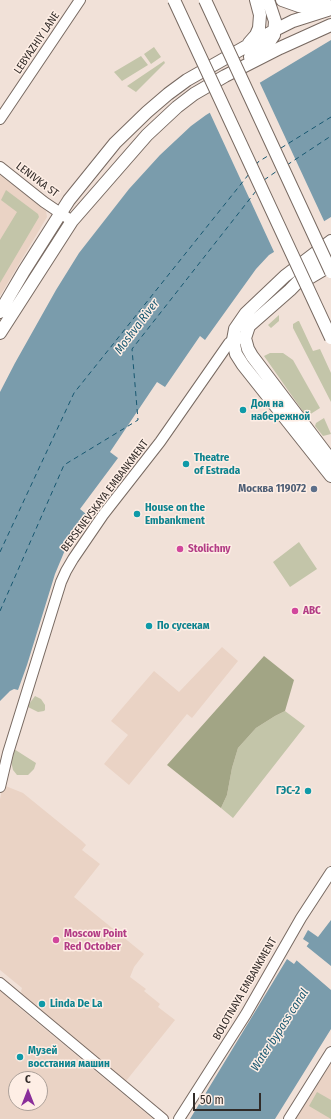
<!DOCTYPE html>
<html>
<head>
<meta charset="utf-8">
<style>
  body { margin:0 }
  #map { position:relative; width:331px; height:1119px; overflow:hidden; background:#f1e1d8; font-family:"Fira Sans Condensed",sans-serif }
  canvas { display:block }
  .north { position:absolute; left:8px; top:1071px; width:40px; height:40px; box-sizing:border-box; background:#feeee5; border:1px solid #aca099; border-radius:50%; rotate:0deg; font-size:11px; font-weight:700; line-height:16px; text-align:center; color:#312b28 }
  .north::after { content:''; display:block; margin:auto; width:14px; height:18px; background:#8a2e9a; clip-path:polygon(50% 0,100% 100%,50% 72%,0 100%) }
  .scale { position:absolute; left:193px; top:1093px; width:68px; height:18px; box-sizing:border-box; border:2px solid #312b28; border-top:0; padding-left:5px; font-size:12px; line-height:14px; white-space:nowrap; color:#312b28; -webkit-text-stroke:3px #feeee5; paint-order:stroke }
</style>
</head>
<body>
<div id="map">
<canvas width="331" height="1119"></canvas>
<div class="north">С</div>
<div class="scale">50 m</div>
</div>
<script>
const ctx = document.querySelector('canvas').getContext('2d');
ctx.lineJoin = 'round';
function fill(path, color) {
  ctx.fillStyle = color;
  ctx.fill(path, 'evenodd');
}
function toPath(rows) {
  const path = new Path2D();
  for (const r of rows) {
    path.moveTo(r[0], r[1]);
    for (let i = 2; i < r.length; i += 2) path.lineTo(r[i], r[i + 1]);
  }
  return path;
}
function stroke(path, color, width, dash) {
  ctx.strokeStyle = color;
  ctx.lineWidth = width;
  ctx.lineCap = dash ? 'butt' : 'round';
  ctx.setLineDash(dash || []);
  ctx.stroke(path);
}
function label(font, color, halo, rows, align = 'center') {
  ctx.font = font + ' "Fira Sans Condensed",sans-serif';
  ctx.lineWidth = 3;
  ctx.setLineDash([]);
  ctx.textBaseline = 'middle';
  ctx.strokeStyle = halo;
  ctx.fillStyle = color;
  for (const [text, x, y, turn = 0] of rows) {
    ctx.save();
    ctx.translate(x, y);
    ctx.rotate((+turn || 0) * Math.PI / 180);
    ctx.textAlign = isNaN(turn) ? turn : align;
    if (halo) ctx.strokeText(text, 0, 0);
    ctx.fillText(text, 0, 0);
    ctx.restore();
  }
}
fill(toPath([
  [0,175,46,211,47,217,0,296],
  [222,647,238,661,192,718,187,714,129,785,104,764,128,735,111,721,154,671,179,692],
  [3,785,23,793,82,841,86,845,82,850,100,864,74,897,144,954,134,967,130,977,146,989,144,991,160,1004,158,1007,175,1020,126,1081,22,994,21,991,22,988,0,970,0,799],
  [0,988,12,998,15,1004,153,1119,0,1119],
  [16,1079,40,1079,40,1103,16,1103],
  [331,1057,331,1119,292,1119]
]), '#ead3c5');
fill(toPath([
  [154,47,161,57,151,64,144,54],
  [141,56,148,65,122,81,114,72],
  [164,61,165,63,136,92,127,86],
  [6,190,38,214,39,217,0,283,0,240,17,212,1,200],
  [279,315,279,321,271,328,268,325],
  [298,321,299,321,313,351,320,349,331,373,331,402,293,328,293,324],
  [270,353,283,353,293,360,320,408,309,415,304,413,264,356],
  [324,418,331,434,323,436,315,426,316,423],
  [299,542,317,569,290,587,273,562],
  [35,696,41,699,45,705,45,710,44,711,38,712,28,707,29,704],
  [285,711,305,726,233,818,221,808,227,795,232,768,238,748,256,728,275,716],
  [14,749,36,763,34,769,28,775,17,775,13,770,11,761],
  [317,1092,331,1100,331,1119,309,1106]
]), '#c3c5a9');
fill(toPath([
  [264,656,294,680,285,711,275,716,256,728,238,748,232,768,227,795,221,808,167,765]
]), '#a2a585');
fill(toPath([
  [331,40,331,217,269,255,256,269,205,340,200,336,165,387,157,382,110,452,118,458,80,509,86,514,65,550,55,574,27,665,18,690,14,689,10,691,0,701,0,392,15,363,56,290,79,253,129,189,160,155,191,126,206,115],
  [331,920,331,1029,275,1119,190,1119,287,959,294,964,309,943,303,939,308,930,318,937]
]), '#7a9cac');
fill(toPath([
  [259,81,325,223,275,254,209,111],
  [305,945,331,966,331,990,295,959]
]), '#f1e1d8');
stroke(toPath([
  [281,148,331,117],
  [256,165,258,162,271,154],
  [287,165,331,136],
  [264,180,277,171],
  [0,552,74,393,249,174],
  [0,611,64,465,138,420,132,349,256,191]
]), '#185871', 1, [5, 4]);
const minor = toPath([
  [0,119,80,0],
  [0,167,44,202,72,221],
  [0,787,8,753,61,582,66,571,73,559,103,515,160,442,229,343,233,340,239,339],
  [0,983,163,1119],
  [179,1119,246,1014,301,918,331,872],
  [289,1119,331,1052]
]);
const major = toPath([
  [282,0,299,6,309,6,326,4],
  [249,43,256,35,259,28,260,15,256,0],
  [250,57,270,41,274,35,275,21,268,0],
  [331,241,285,276,246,313,235,329,233,340,236,354,243,365,331,476],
  [327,252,290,290,249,326,245,338,248,349,252,356,331,460],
  [304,281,331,265],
  [0,312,24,271,69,200,115,143,147,112,168,94,187,80,275,30,293,21,331,9],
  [0,333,72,221,147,135,177,107,194,94,225,76,280,48,331,25]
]);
stroke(minor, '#786a62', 12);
stroke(major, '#786a62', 14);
stroke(minor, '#fff', 10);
stroke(major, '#fff', 12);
const majorBridge = toPath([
  [174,0,331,338],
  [205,0,331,272]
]);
stroke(majorBridge, '#786a62', 14, []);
stroke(majorBridge, '#fff', 12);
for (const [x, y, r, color] of [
  [243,410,4,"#0f9aa8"],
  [186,464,4,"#0f9aa8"],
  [314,489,4,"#5c6f8a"],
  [137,514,4,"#0f9aa8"],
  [180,549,4,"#d1479c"],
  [295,611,4,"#d1479c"],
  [149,626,4,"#0f9aa8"],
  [308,791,4,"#0f9aa8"],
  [56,940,4,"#d1479c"],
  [42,1004,4,"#0f9aa8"],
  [20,1057,4,"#0f9aa8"]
]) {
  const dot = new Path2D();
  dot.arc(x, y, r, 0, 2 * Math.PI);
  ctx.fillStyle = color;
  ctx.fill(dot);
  stroke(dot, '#feeee5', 1.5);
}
label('11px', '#312b28', '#feeee5', [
  ["LEBYAZHIY LANE",37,43,-56],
  ["LENIVKA ST",37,180,37],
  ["BERSENEVSKAYA EMBANKMENT",105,496,-53],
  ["BOLOTNAYA EMBANKMENT",245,989,-60]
]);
label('bold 11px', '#0d838f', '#feeee5', [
  ["Дом на",251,404],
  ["набережной",251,417],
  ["Theatre",194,458],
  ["of Estrada",194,471],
  ["House on the",145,508],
  ["Embankment",145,521],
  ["По сусекам",157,626],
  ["ГЭС-2",300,791,"right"],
  ["Linda De La",50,1004],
  ["Музей",28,1051],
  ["восстания машин",28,1064]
], 'left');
label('bold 11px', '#4e5e75', '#feeee5', [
  ["Москва 119072",306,489]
], 'right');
label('bold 11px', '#b23c85', '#feeee5', [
  ["Stolichny",188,549],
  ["ABC",303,611],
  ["Moscow Point",64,934],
  ["Red October",64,947]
], 'left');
label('italic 12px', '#185871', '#feeee5', [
  ["Moskva River",137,327,-53],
  ["Water bypass canal",280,1030,-57]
]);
</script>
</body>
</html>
